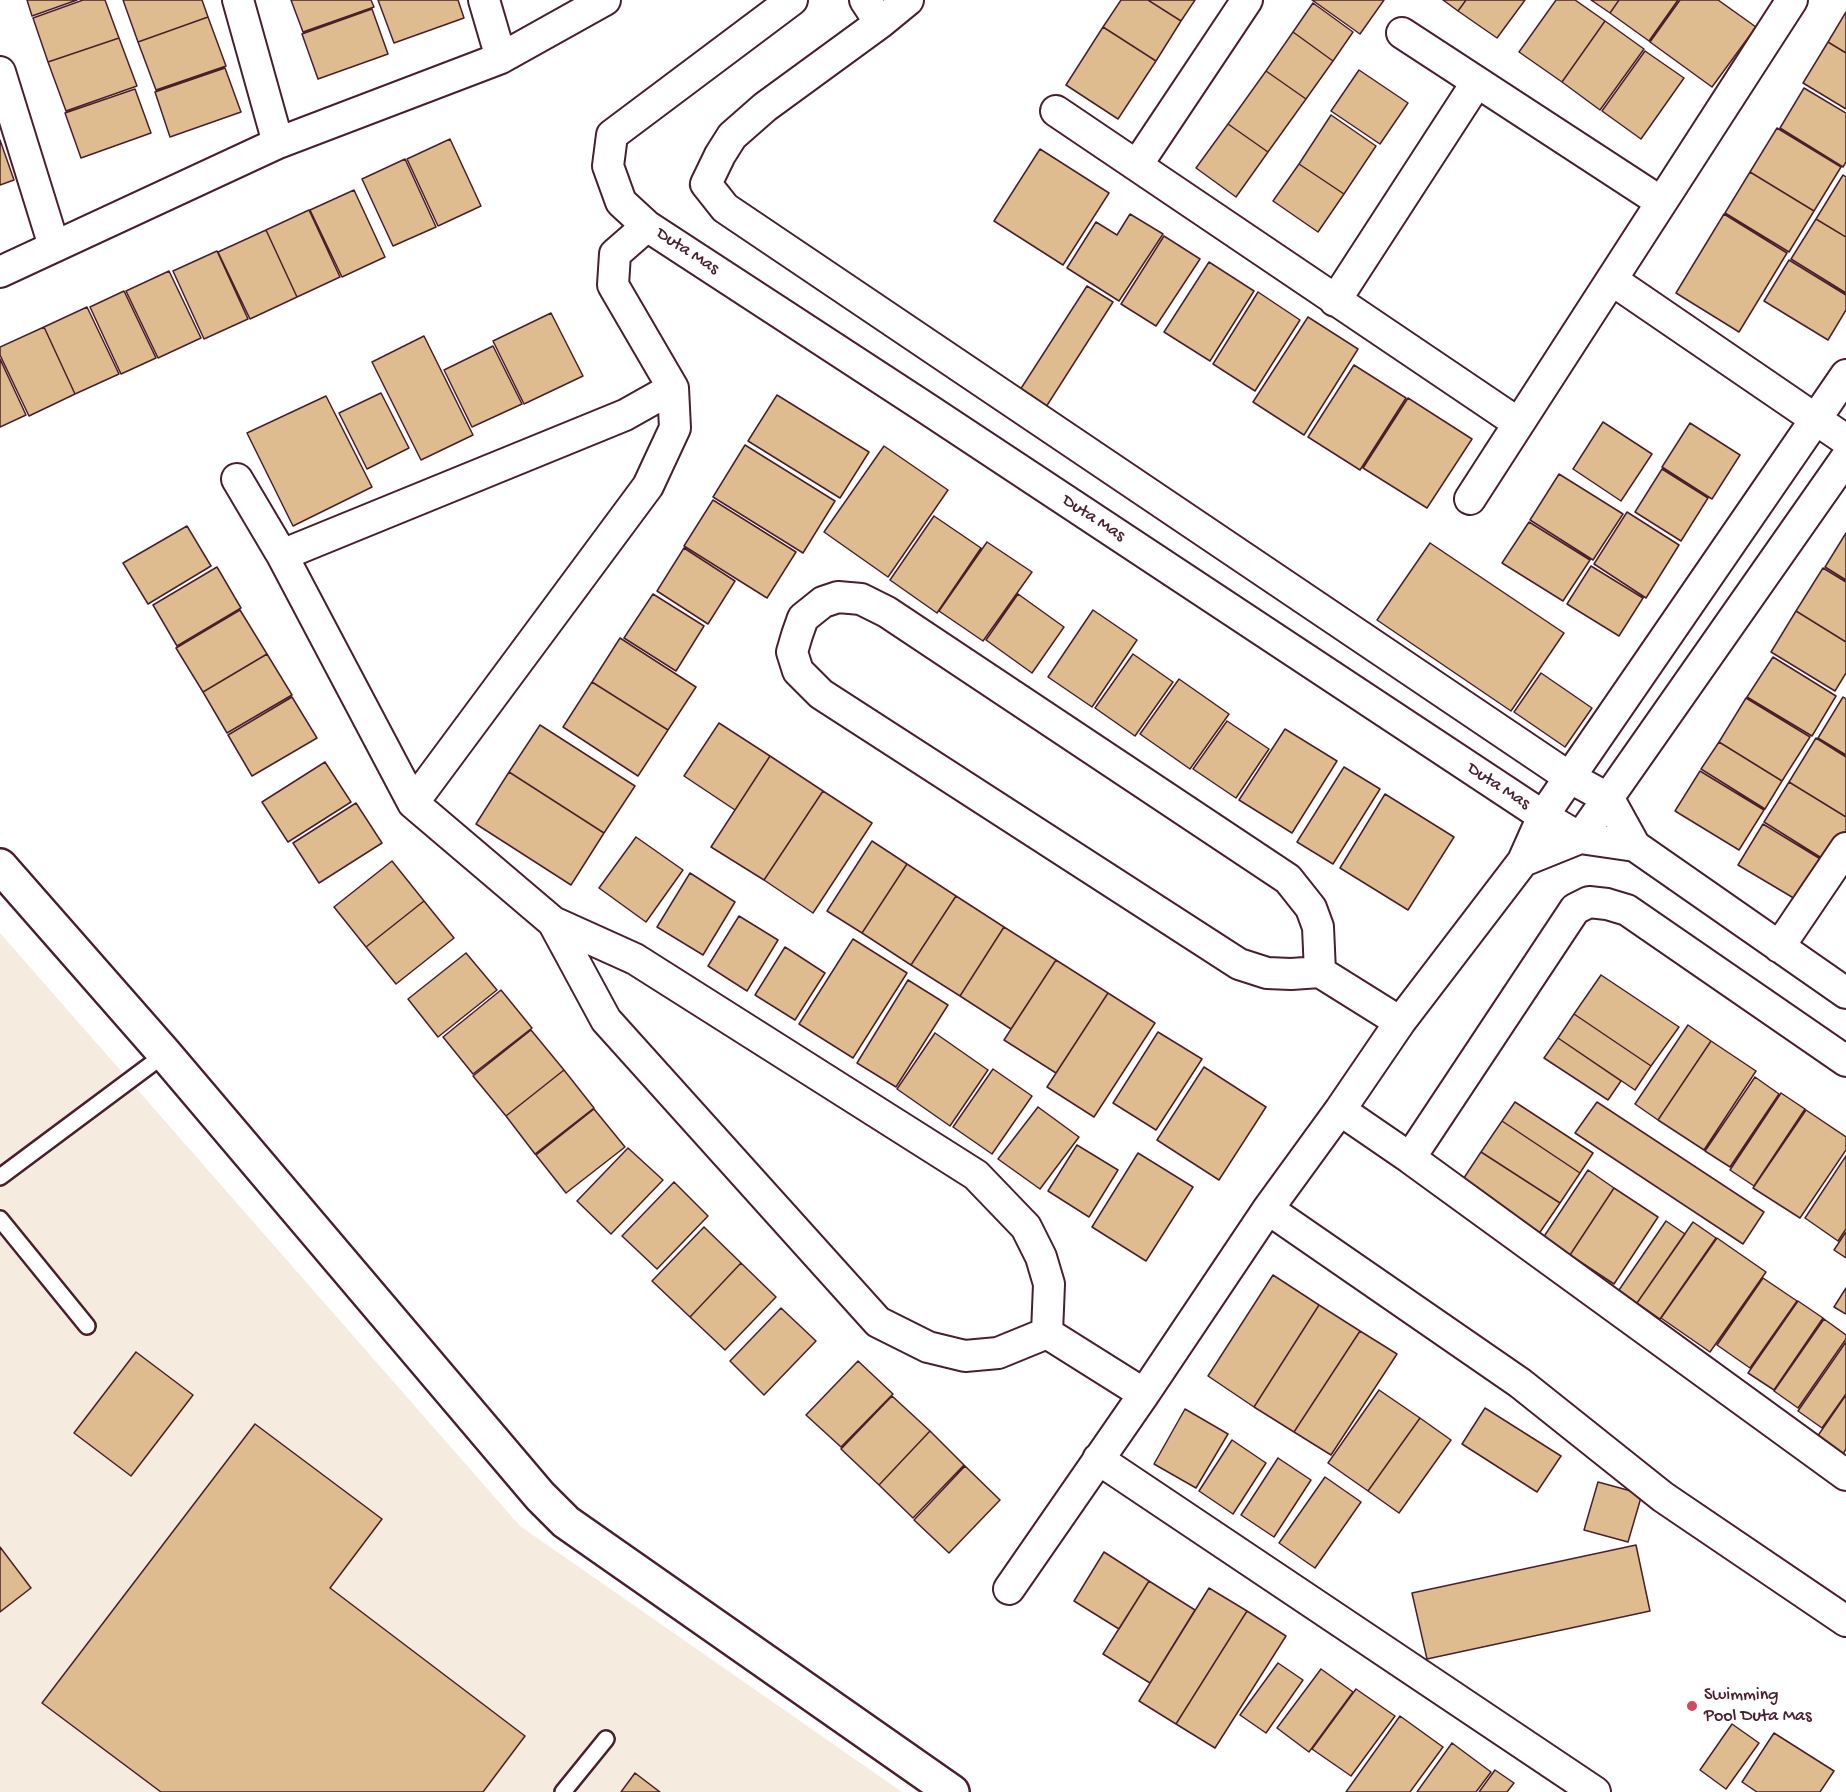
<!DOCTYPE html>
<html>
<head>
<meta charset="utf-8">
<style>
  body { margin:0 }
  canvas { display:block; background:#fff }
</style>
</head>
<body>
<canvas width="1846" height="1792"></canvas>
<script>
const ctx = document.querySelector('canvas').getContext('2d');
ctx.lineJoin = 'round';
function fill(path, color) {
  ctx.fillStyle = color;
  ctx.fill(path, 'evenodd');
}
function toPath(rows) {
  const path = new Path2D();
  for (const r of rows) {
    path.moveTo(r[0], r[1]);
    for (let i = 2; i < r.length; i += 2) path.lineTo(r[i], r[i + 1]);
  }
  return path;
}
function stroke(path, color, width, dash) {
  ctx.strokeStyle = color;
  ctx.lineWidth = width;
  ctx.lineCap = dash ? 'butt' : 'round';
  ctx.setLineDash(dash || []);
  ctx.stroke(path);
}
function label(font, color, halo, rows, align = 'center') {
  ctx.font = font + ' "Gochi Hand",sans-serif';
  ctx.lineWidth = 4.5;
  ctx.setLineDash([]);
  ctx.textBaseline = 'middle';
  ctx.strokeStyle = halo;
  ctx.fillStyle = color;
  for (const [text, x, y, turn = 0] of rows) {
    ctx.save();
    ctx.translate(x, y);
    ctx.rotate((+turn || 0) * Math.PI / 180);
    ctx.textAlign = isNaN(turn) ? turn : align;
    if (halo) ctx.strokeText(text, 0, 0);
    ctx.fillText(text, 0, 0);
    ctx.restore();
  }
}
fill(toPath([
  [0,933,520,1526,902,1792,0,1792]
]), '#f5ebde');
const building = toPath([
  [27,0,77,0,32,16,27,0],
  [83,0,105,0,119,38,48,62,33,18,83,0],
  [123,0,202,0,208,17,138,42,123,0],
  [291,0,371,0,374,7,303,32,291,0],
  [378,0,458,0,464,18,394,43,378,0],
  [1121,0,1148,0,1181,21,1156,61,1103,27,1121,0],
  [1148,0,1195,0,1181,21,1148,0],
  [1312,0,1384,0,1360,34,1312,0],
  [1443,0,1466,0,1458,11,1443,0],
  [1466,0,1525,0,1497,38,1458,11,1466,0],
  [1556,0,1575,0,1605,21,1562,82,1519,52,1556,0],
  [1591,0,1619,0,1610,13,1591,0],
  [1619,0,1678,0,1649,41,1610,13,1619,0],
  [1680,0,1718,0,1756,27,1712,87,1650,42,1680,0],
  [1313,3,1353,32,1333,61,1293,32,1313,3],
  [372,9,388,54,318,79,302,34,372,9],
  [1846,12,1846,53,1828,42,1846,12],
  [208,17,226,66,156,90,138,42,208,17],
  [1605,21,1644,49,1600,110,1562,82,1605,21],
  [1103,27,1156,61,1118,119,1066,85,1103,27],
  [1293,32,1333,61,1306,99,1266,71,1293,32],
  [119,38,137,86,66,111,48,62,119,38],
  [1828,42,1846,53,1846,109,1803,83,1828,42],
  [1645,51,1684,78,1641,139,1602,111,1645,51],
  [225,68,241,112,170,137,155,92,225,68],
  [1359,70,1408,103,1380,144,1331,111,1359,70],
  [1266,71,1306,99,1268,152,1228,124,1266,71],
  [1804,88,1846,113,1846,162,1843,167,1780,128,1804,88],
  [135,89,151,133,81,158,65,113,135,89],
  [1331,115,1376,146,1344,194,1299,164,1331,115],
  [1228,124,1268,152,1236,197,1196,168,1228,124],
  [1777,128,1841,167,1814,211,1750,172,1777,128],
  [450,139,481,206,438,226,407,159,450,139],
  [0,140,14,180,0,185,0,140],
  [1040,149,1109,193,1063,265,994,221,1040,149],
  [405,159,436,227,393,246,362,179,405,159],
  [1299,164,1344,194,1318,232,1273,201,1299,164],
  [1750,172,1814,211,1789,252,1725,213,1750,172],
  [1843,175,1846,177,1846,237,1816,219,1843,175],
  [354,190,385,257,342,277,310,210,354,190],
  [309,210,340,277,297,297,266,230,309,210],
  [1130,214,1163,234,1119,301,1067,268,1096,222,1117,235,1130,214],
  [1724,214,1787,253,1739,332,1676,293,1724,214],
  [1816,219,1846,237,1846,293,1791,259,1816,219],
  [266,230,297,297,250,319,218,252,266,230],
  [1164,236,1200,259,1156,326,1121,304,1164,236],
  [217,251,248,319,204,339,173,271,217,251],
  [1789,260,1846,295,1846,310,1828,340,1764,301,1789,260],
  [1209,262,1254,291,1210,361,1164,332,1209,262],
  [169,271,201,338,158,358,126,291,169,271],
  [1087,286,1113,302,1046,407,1020,390,1087,286],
  [124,291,156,358,121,374,90,307,124,291],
  [1258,292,1300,320,1255,391,1213,364,1258,292],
  [87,307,119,374,75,394,44,327,87,307],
  [551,313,583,376,524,404,493,341,551,313],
  [1308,317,1358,349,1304,435,1253,402,1308,317],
  [44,327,75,394,29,416,0,355,0,347,44,327],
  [424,336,473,435,421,460,372,362,424,336],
  [493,346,522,404,472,427,444,370,493,346],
  [0,359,26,415,0,427,0,359],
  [1354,365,1406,398,1360,470,1308,437,1354,365],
  [381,393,409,448,367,469,339,413,381,393],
  [777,395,869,452,840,498,748,441,777,395],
  [326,396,372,487,293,526,247,433,326,396],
  [1408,398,1472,439,1427,508,1363,468,1408,398],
  [1603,422,1652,454,1621,501,1573,469,1603,422],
  [1690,423,1740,455,1712,499,1662,467,1690,423],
  [745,445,835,501,803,553,713,497,745,445],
  [884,446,948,490,888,577,824,532,884,446],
  [1662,469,1708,498,1681,541,1635,512,1662,469],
  [1559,474,1623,514,1593,560,1530,520,1559,474],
  [713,500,796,552,767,598,684,546,713,500],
  [1627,512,1679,545,1646,598,1594,564,1627,512],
  [934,516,981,548,937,613,890,580,934,516],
  [1529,522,1590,560,1563,601,1502,563,1529,522],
  [187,526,211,566,148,604,123,563,187,526],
  [1846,533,1846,580,1825,567,1846,533],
  [987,542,1032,572,983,641,939,611,987,542],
  [1430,543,1564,633,1511,711,1377,620,1430,543],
  [684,548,735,581,708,624,657,591,684,548],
  [1591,566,1643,598,1619,636,1567,604,1591,566],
  [217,567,241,608,177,646,153,605,217,567],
  [1823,568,1846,582,1846,642,1796,611,1823,568],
  [653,594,704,626,676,671,624,638,653,594],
  [1018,594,1064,627,1032,673,986,640,1018,594],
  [240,610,267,654,203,692,176,648,240,610],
  [1093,610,1137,640,1092,707,1048,677,1093,610],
  [1796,611,1846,642,1846,673,1835,691,1771,652,1796,611],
  [620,638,696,687,668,730,592,682,620,638],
  [267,654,292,695,227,733,203,692,267,654],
  [1133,654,1173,682,1135,736,1095,708,1133,654],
  [1773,657,1836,696,1812,736,1747,697,1773,657],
  [1541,673,1592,708,1565,747,1514,712,1541,673],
  [1179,679,1229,714,1190,769,1140,734,1179,679],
  [592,682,668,730,638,776,563,727,592,682],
  [292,697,317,738,252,776,228,735,292,697],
  [1843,697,1846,699,1846,755,1818,738,1843,697],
  [1746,698,1810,737,1782,781,1719,742,1746,698],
  [1227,721,1269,749,1236,798,1193,769,1227,721],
  [719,723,770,756,735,810,684,776,719,723],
  [540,725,635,786,604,833,509,772,540,725],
  [1285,729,1337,761,1292,833,1239,800,1285,729],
  [1816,738,1846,757,1846,817,1789,782,1816,738],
  [1719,742,1782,781,1765,809,1701,769,1719,742],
  [770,756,823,791,764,880,711,847,770,756],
  [325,762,351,802,288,842,262,802,325,762],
  [1344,767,1380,789,1333,864,1297,842,1344,767],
  [1700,771,1764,810,1739,850,1675,811,1700,771],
  [509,772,604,833,571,885,476,824,509,772],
  [1789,782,1846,817,1846,831,1828,862,1764,822,1789,782],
  [823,791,872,823,813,913,764,880,823,791],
  [1385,794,1454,837,1408,910,1340,868,1385,794],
  [356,803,382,843,319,883,293,843,356,803],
  [1763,824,1827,863,1802,903,1738,865,1763,824],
  [636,837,683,870,646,922,599,888,636,837],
  [872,841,907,864,862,933,827,911,872,841],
  [392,861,424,901,366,947,334,907,392,861],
  [907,864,956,896,911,965,862,933,907,864],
  [690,873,735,902,703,955,657,927,690,873],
  [956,896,1004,927,960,996,911,965,956,896],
  [424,901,454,938,396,984,366,947,424,901],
  [739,916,778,940,747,991,708,966,739,916],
  [1004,927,1056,960,1011,1029,960,996,1004,927],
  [853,939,907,973,853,1058,799,1024,853,939],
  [785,947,825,973,795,1020,755,995,785,947],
  [466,953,497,990,438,1037,408,999,466,953],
  [1056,960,1108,993,1056,1073,1004,1040,1056,960],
  [1601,975,1679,1027,1651,1066,1574,1014,1601,975],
  [908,980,948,1005,896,1087,857,1063,908,980],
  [501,990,532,1028,473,1074,443,1037,501,990],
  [1108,993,1155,1023,1094,1117,1047,1087,1108,993],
  [1574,1014,1651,1066,1635,1090,1558,1038,1574,1014],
  [1688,1025,1711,1041,1658,1120,1635,1104,1688,1025],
  [531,1030,564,1070,506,1116,473,1076,531,1030],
  [1158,1032,1202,1059,1156,1130,1113,1103,1158,1032],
  [935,1033,988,1070,950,1126,897,1089,935,1033],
  [1558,1038,1621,1081,1608,1100,1544,1058,1558,1038],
  [1711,1041,1756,1071,1704,1150,1658,1120,1711,1041],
  [1204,1067,1266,1107,1219,1180,1157,1140,1204,1067],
  [993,1069,1032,1096,992,1154,953,1127,993,1069],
  [564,1070,594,1108,535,1154,506,1116,564,1070],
  [1755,1077,1779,1094,1730,1167,1705,1151,1755,1077],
  [1781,1093,1805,1109,1754,1186,1730,1170,1781,1093],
  [1515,1102,1593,1153,1580,1173,1502,1121,1515,1102],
  [1597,1102,1764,1212,1743,1244,1575,1133,1597,1102],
  [1038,1107,1079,1137,1040,1189,998,1159,1038,1107],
  [594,1109,625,1147,566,1193,536,1155,594,1109],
  [1806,1110,1846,1137,1846,1150,1800,1218,1753,1188,1806,1110],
  [1502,1121,1580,1173,1560,1203,1481,1152,1502,1121],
  [1077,1145,1118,1170,1089,1217,1048,1191,1077,1145],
  [628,1148,663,1180,611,1234,577,1201,628,1148],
  [1481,1152,1560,1203,1536,1238,1458,1187,1481,1152],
  [1138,1153,1193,1187,1146,1261,1092,1227,1138,1153],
  [1846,1156,1846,1229,1838,1241,1805,1218,1846,1156],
  [1588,1170,1614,1188,1570,1255,1543,1238,1588,1170],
  [674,1182,708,1216,657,1269,622,1236,674,1182],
  [1614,1188,1658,1217,1614,1284,1570,1255,1614,1188],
  [1666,1221,1685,1234,1637,1303,1619,1290,1666,1221],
  [1693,1222,1716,1238,1660,1319,1637,1303,1693,1222],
  [704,1227,741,1263,690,1317,652,1281,704,1227],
  [1846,1232,1846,1258,1834,1250,1846,1232],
  [1717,1238,1766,1272,1710,1352,1661,1318,1717,1238],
  [741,1263,776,1297,725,1350,690,1317,741,1263],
  [1273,1275,1319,1305,1254,1407,1208,1376,1273,1275],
  [1763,1278,1797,1301,1750,1368,1717,1345,1763,1278],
  [1846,1288,1846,1314,1834,1307,1846,1288],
  [1798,1301,1823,1318,1774,1390,1748,1373,1798,1301],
  [1319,1305,1360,1331,1294,1432,1254,1407,1319,1305],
  [781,1308,816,1341,764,1395,730,1361,781,1308],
  [1824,1319,1846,1335,1846,1339,1798,1408,1774,1391,1824,1319],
  [1360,1331,1397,1354,1331,1455,1294,1432,1360,1331],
  [1846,1342,1846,1394,1822,1428,1798,1411,1846,1342],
  [136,1352,193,1395,131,1476,74,1433,136,1352],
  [858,1361,893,1394,841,1447,806,1415,858,1361],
  [1379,1390,1420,1418,1368,1491,1328,1463,1379,1390],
  [1846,1395,1846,1449,1843,1454,1817,1437,1846,1395],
  [892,1396,930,1431,879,1485,841,1449,892,1396],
  [1485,1408,1561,1456,1537,1492,1462,1444,1485,1408],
  [1185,1409,1228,1434,1196,1488,1154,1464,1185,1409],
  [1420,1418,1451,1440,1399,1513,1368,1491,1420,1418],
  [255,1424,382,1519,330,1588,525,1736,483,1792,161,1792,42,1703,255,1424],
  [930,1431,964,1465,913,1518,879,1485,930,1431],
  [1232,1440,1266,1463,1233,1514,1199,1491,1232,1440],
  [1278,1458,1311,1480,1274,1537,1241,1515,1278,1458],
  [965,1466,1000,1500,949,1553,914,1520,965,1466],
  [1325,1477,1361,1502,1315,1568,1279,1543,1325,1477],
  [1598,1482,1642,1494,1628,1542,1584,1530,1598,1482],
  [1636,1545,1650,1611,1427,1659,1412,1593,1636,1545],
  [0,1547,31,1588,0,1612,0,1547],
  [1104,1552,1149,1581,1119,1629,1074,1601,1104,1552],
  [1149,1581,1195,1610,1150,1683,1103,1654,1149,1581],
  [1209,1588,1247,1611,1176,1724,1139,1701,1209,1588],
  [1247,1611,1286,1636,1215,1748,1176,1724,1247,1611],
  [1278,1663,1303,1680,1266,1733,1240,1715,1278,1663],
  [1321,1669,1353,1692,1309,1752,1277,1728,1321,1669],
  [1356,1689,1395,1716,1351,1776,1312,1749,1356,1689],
  [1400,1716,1443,1747,1410,1792,1346,1792,1400,1716],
  [1732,1724,1759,1743,1726,1789,1700,1770,1732,1724],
  [1774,1733,1834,1771,1820,1792,1757,1792,1742,1782,1774,1733],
  [1452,1743,1491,1772,1476,1792,1417,1792,1452,1743],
  [1495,1770,1514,1783,1507,1792,1479,1792,1495,1770],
  [635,1773,660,1792,621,1792,635,1773]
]);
fill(building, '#debc90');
stroke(building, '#4a1f2b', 1.5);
const lane = toPath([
  [0,1177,165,1054],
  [0,1219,87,1326],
  [563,1792,606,1739]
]);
const street = toPath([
  [238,0,278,143],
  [484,0,501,58],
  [792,0,612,135,608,166,621,202,647,226,926,408,1543,816,1580,838,1635,846],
  [865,0,880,23],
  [908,0,880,23,765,107,732,136,720,155,706,184,725,208,1569,777,1609,799,1635,846,1846,993],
  [1402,33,1661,202],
  [0,72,54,246],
  [1056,111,1518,423],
  [1137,165,1247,0],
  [0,272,278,143,501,58,605,0],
  [1612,280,1846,440],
  [1335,301,1477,82],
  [1846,375,1543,816,1523,861,1580,838,1846,458],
  [237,479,282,555,413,803,553,922,635,959,976,1175,1026,1227,1041,1257,1049,1284,1047,1333],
  [1470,499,1792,0],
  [282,555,625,415,673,388],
  [413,803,648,486,675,428,673,388,613,285,615,254,647,226],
  [553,922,606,1020,878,1322,928,1347,965,1356,998,1353,1047,1333],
  [1779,947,1846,848],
  [1320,972,1318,927,1311,908,1288,879,887,612,861,599,838,597,823,602,803,618,797,635,792,652,798,671,821,694,1239,964,1267,973,1291,974,1320,972,1400,1022],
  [1340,1110,1410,1158,1846,1475],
  [1410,1158,1575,909,1589,902,1607,904,1627,910,1846,1061],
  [1268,1209,1520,1383,1663,1497,1846,1621],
  [1047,1333,1144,1394],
  [1098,1459,1595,1792],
  [1009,1589,1144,1394,1268,1209,1340,1110,1400,1022,1523,861]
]);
const secondary = toPath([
  [0,866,165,1054,540,1496,566,1522,952,1792]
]);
stroke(lane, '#4a1f2b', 20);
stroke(street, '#4a1f2b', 34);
stroke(secondary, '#4a1f2b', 38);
stroke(lane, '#fff', 15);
stroke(street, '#fff', 30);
stroke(secondary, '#fff', 33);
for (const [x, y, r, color] of [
  [1692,1706,6,"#d1495b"]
]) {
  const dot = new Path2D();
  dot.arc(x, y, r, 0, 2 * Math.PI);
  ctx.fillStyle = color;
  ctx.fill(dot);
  stroke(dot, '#fff', 2);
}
label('18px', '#4a1f2b', '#fff', [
  ["Duta Mas",687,252,33],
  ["Duta Mas",1093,519,33],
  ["Duta Mas",1498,787,33]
]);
label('18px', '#4a1f2b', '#fff', [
  ["Swimming",1704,1696],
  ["Pool Duta Mas",1704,1717]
], 'left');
</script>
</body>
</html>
